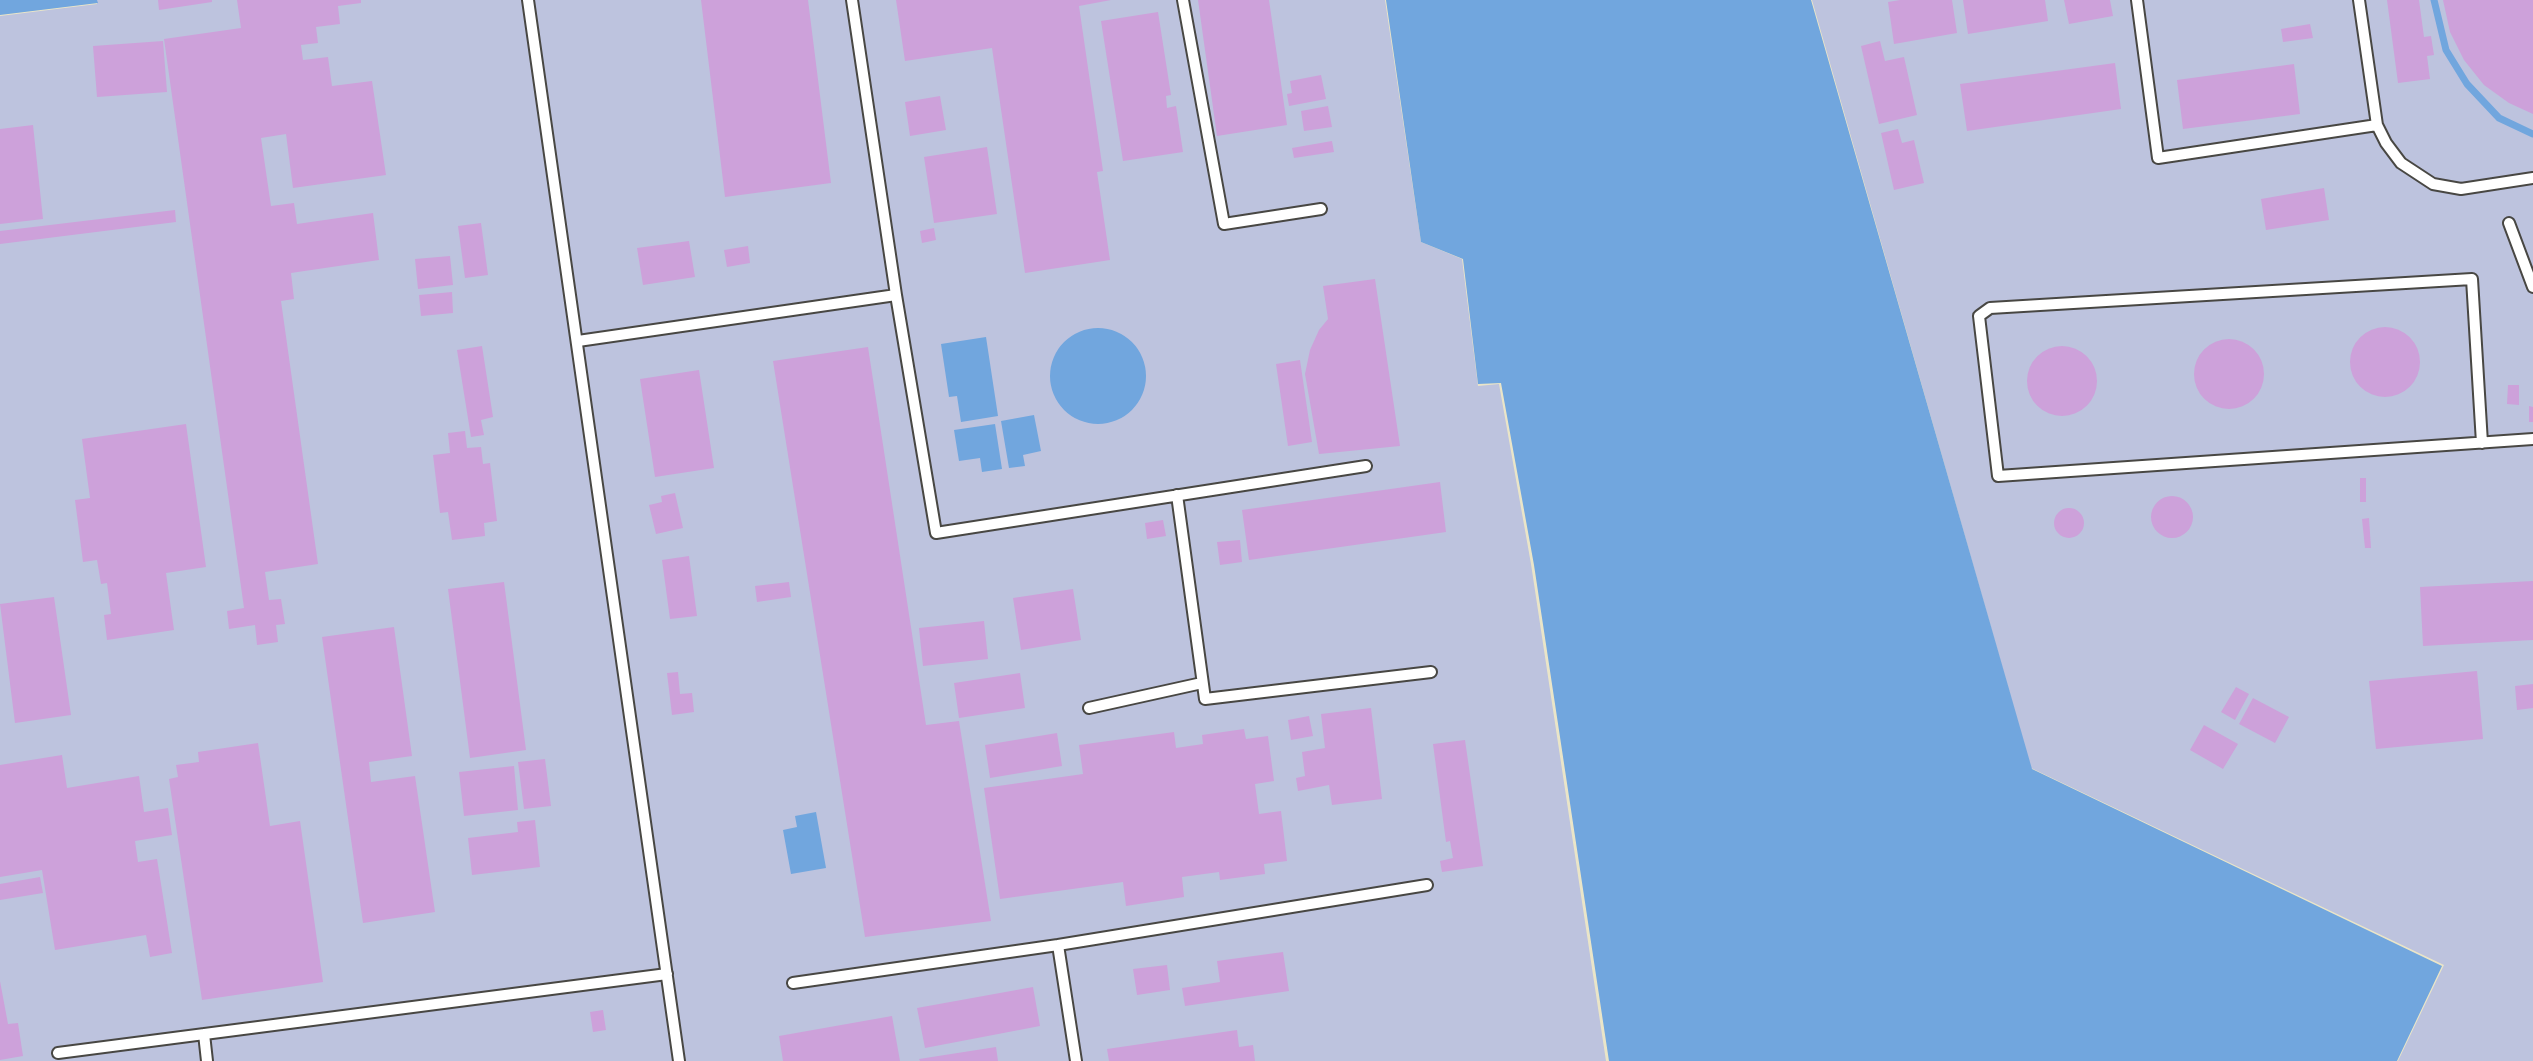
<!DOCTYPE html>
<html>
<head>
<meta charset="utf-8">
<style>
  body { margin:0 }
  canvas { display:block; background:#eae5c8 }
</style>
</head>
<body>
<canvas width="2533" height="1061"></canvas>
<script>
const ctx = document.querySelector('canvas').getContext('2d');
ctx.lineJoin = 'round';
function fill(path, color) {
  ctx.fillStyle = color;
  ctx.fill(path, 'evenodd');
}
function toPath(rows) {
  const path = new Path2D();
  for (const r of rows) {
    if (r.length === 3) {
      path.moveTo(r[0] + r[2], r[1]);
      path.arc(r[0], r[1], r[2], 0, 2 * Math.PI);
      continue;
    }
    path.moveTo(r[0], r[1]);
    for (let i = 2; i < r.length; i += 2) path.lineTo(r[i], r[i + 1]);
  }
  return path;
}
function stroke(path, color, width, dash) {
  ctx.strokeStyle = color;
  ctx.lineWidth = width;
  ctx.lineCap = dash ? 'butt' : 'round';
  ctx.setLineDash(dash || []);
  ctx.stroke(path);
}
fill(toPath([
  [97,0,1385,0,1421,242,1462,259,1478,386,1499,384,1531,564,1606,1061,0,1061,0,16,97,4],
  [1812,0,2533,0,2533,1061,2398,1061,2444,965,2031,768]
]), '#bdc3de');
fill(toPath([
  [0,0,97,0,98,3,0,15],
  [1386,0,1811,0,2032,769,2442,966,2397,1061,1609,1061,1534,565,1501,383,1478,384,1463,259,1421,242],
  [1098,376,48],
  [986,337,998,416,961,422,957,396,949,397,941,344],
  [1034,415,1041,451,1023,455,1025,466,1009,468,1001,421],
  [995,424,1002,469,982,472,980,458,959,461,954,430],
  [816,812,826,868,791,874,783,830,797,827,795,816]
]), '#71a6de');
stroke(toPath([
  [2434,0,2446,50,2467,84,2499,118,2533,134]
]), '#71a6de', 7);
fill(toPath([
  [158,0,212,0,212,2,159,10],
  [237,0,361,0,361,3,338,6,340,24,316,27,318,43,301,45,303,60,328,57,332,86,372,81,386,175,293,188,286,134,261,138,271,206,294,203,297,224,373,213,379,260,291,273,294,299,281,301,318,564,265,572,269,600,281,599,285,624,276,625,278,642,257,645,255,625,229,629,227,611,244,608,164,39,241,28],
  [701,0,808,0,831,183,725,197],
  [896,0,1111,0,1079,6,1103,171,1097,172,1110,260,1025,273,992,48,905,61],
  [1198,0,1269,0,1287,125,1217,136],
  [1900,0,1952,0,1957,33,1894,44,1888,2],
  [1963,0,2045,0,2048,21,1968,34],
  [2064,0,2110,0,2113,16,2069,24],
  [2387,0,2419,0,2424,37,2431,36,2434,55,2427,56,2430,79,2398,83],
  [2443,0,2533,0,2533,114,2509,103,2484,85,2464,60,2450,32],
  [1158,12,1171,95,1166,96,1167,108,1176,106,1183,152,1123,161,1101,21],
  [2310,24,2313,38,2283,42,2281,29],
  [163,41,167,92,97,97,93,46],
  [1880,41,1885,61,1904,57,1917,115,1879,124,1861,46],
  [2115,63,2121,109,1967,131,1960,84],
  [2294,64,2300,114,2183,129,2177,80],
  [1321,75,1326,99,1289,106,1287,94,1292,93,1290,81],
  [940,96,946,130,910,136,905,102],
  [1328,106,1332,127,1304,131,1301,111],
  [33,125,43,219,0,224,0,129],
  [1898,129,1902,143,1914,140,1924,183,1894,190,1881,133],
  [1332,141,1334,152,1294,158,1292,148],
  [987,147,997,214,934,223,924,157],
  [2324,188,2329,220,2266,230,2261,199],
  [175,210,176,222,0,244,0,231],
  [481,223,488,275,465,278,458,226],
  [934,228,936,240,922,243,920,231],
  [689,241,695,277,643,285,637,248],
  [748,246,750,263,727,267,724,250],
  [450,256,453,285,418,289,415,259],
  [1375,279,1400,446,1319,454,1305,374,1310,350,1319,330,1328,319,1323,286],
  [452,292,453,313,421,316,419,295],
  [2385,362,35],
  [2229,374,35],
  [482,346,493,417,481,420,484,435,471,437,457,350],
  [2062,381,35],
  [868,347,926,725,959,721,991,921,865,937,773,361],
  [1300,360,1312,442,1288,446,1276,364],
  [699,370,714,468,655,477,640,379],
  [2508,385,2519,385,2519,405,2507,404],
  [2529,406,2533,407,2533,422,2529,422],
  [186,424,206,567,166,573,174,630,107,640,104,615,111,614,107,583,101,584,97,560,83,562,75,500,90,498,82,439],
  [465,431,467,448,481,447,483,464,490,463,497,521,484,523,485,536,452,540,448,512,440,513,433,455,450,453,448,433],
  [2360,478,2366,478,2366,502,2360,502],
  [1440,482,1446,532,1249,560,1242,510],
  [675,493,683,528,656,534,649,505,662,502,661,496],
  [2172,517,21],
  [2069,523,15],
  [2369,518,2371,548,2365,548,2362,519],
  [1163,520,1166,536,1147,539,1145,523],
  [1240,540,1242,562,1220,565,1217,542],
  [689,556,697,616,670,619,662,560],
  [2533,581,2533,640,2423,646,2420,587],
  [504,582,526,750,470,758,448,589],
  [789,582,791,597,757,602,755,586],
  [1073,589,1081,640,1021,650,1013,598],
  [54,597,71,715,15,723,0,604],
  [984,621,988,659,923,666,919,628],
  [394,627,412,756,369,762,371,782,415,776,435,912,363,923,322,637],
  [2477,671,2483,739,2376,749,2369,681],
  [678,672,680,694,692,693,694,712,672,715,667,673],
  [1020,673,1025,708,959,718,954,683],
  [2533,684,2533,708,2517,710,2515,686],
  [2236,687,2249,694,2235,720,2221,712],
  [2253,698,2289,717,2275,743,2239,724],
  [1371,708,1382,799,1332,805,1329,785,1298,791,1296,778,1305,776,1302,752,1325,748,1321,714],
  [1309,716,1313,736,1291,740,1288,720],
  [2204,725,2238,744,2223,769,2190,750],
  [1244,729,1246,739,1268,736,1274,781,1255,784,1259,814,1281,811,1287,861,1264,864,1265,874,1220,880,1219,872,1182,877,1184,897,1126,906,1123,882,1000,899,984,788,1083,774,1079,745,1174,732,1176,748,1203,744,1202,735],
  [1057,733,1062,766,990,778,985,745],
  [1465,740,1483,866,1442,872,1440,861,1453,858,1450,841,1446,842,1433,744],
  [258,743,270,826,300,821,323,982,202,1000,169,779,178,777,176,765,199,762,198,752],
  [62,755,67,788,139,776,144,812,168,808,172,835,135,841,138,862,157,859,172,953,150,957,146,935,55,950,42,870,0,877,0,765],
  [545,759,551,806,524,809,518,762],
  [514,766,518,810,464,816,459,772],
  [535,820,540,867,472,875,468,838,518,832,517,822],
  [40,877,43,893,0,900,0,884],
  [1283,952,1289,991,1185,1006,1182,988,1220,982,1217,961],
  [1167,965,1170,990,1137,995,1133,969],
  [0,981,8,1024,18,1023,23,1056,0,1060],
  [1033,987,1040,1026,925,1048,917,1008],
  [603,1010,606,1030,593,1032,590,1012],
  [892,1016,900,1061,783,1061,779,1036],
  [1237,1030,1239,1047,1253,1045,1255,1061,1109,1061,1107,1049],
  [996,1047,998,1061,920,1061,919,1059]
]), '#cda1da');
const service = toPath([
  [528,0,679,1061],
  [1183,0,1224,224,1321,209],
  [2137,0,2158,158,2377,125],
  [2359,0,2377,125,2386,143,2401,163,2433,184,2461,189,2533,178],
  [2509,223,2533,287],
  [896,295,936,533,1366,466],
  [578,341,896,295,852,0],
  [2482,443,2472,279,1990,308,1979,316,1998,476,2533,439],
  [1177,495,1205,699,1431,672],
  [1089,708,1202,683],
  [1058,945,1076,1061],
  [793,983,1058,945,1427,885],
  [204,1034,207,1061],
  [58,1053,667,974]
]);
stroke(service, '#484743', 14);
stroke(service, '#fff', 10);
</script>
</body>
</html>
